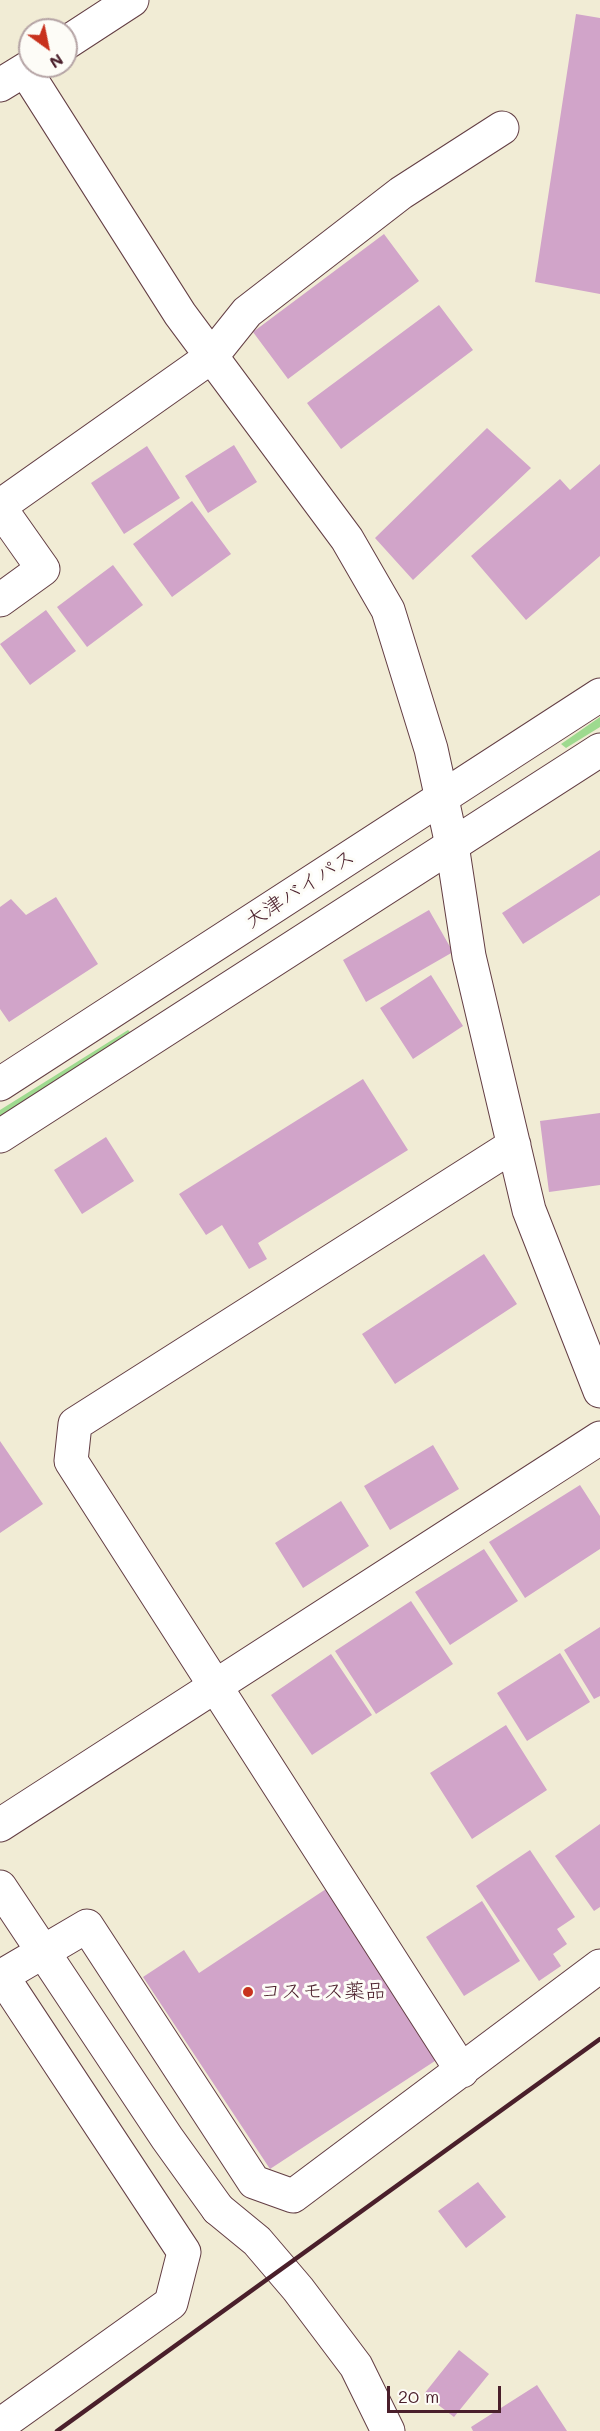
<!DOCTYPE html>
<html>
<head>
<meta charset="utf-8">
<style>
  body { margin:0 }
  #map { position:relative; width:600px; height:2431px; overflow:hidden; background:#f1ecd5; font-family:Mali,sans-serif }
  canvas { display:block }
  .north { position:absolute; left:18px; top:18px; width:60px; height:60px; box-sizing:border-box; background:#fdfcf7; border:2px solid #b5a4a5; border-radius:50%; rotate:147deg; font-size:16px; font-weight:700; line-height:24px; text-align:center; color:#4a1f2b }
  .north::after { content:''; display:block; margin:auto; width:21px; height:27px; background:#c8321e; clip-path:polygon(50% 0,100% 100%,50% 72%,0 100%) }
  .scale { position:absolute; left:387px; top:2386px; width:114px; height:27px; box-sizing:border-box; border:3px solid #4a1f2b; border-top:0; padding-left:8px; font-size:18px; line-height:21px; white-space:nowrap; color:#4a1f2b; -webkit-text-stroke:4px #fdfcf7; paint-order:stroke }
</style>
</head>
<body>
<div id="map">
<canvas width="600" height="2431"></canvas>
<div class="north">N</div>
<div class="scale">20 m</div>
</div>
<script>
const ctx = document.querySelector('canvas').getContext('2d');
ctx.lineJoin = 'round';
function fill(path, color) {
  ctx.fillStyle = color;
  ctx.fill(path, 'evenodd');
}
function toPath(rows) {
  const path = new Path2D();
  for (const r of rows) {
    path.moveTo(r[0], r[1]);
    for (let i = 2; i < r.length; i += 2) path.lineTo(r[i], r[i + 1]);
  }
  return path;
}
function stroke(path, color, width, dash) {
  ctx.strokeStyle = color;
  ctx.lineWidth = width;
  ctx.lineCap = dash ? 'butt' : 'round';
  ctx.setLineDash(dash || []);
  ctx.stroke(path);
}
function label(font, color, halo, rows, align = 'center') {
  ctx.font = font + ' Mali,"Klee One",sans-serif';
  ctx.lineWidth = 6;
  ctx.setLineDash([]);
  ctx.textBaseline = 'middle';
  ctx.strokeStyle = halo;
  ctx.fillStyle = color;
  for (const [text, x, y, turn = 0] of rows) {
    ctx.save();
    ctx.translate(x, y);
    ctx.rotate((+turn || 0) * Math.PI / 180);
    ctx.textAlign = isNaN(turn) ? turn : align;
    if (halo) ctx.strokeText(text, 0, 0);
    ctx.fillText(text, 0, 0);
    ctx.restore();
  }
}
fill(toPath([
  [600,717,600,727,566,748,561,744],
  [128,1030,133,1035,0,1119,0,1110]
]), '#9eda8f');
fill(toPath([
  [576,14,600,18,600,294,535,282],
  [384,234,419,281,288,379,253,332],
  [439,305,473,350,341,449,307,403],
  [487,428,531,468,413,580,375,538],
  [234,445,257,482,208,513,185,476],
  [147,446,180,498,124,534,91,483],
  [600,464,600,556,526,620,471,556,560,479,570,490],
  [192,501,231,554,172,597,133,544],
  [113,565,143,605,87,647,57,607],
  [46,610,76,651,30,685,0,644],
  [600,850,600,895,523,944,502,913],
  [56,897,98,964,9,1022,0,1009,0,907,11,899,26,915],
  [429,910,453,952,366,1002,343,960],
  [431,975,463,1026,413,1059,380,1008],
  [363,1079,408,1150,258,1243,267,1259,249,1269,222,1225,206,1235,179,1194],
  [600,1113,600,1185,549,1192,540,1121],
  [106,1137,134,1181,82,1214,54,1170],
  [484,1254,517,1304,395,1384,362,1334],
  [0,1441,43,1504,0,1533],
  [433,1445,459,1489,390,1530,364,1486],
  [580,1485,600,1516,600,1549,525,1598,489,1542],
  [341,1501,369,1546,303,1588,275,1543],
  [484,1549,518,1601,450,1645,415,1592],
  [411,1601,453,1664,376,1714,335,1651],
  [600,1627,600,1696,594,1699,564,1650],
  [560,1653,590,1702,527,1741,497,1693],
  [331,1654,372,1715,312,1755,271,1695],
  [506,1725,547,1790,472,1839,430,1773],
  [600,1824,600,1907,594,1911,555,1856],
  [530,1850,575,1917,557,1929,567,1944,553,1954,561,1966,539,1981,476,1886],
  [329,1887,441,2057,270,2169,143,1977,184,1950,199,1973],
  [482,1901,520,1961,464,1996,426,1937],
  [478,2182,506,2217,466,2248,438,2211],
  [459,2350,489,2374,454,2417,424,2394],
  [537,2385,567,2431,473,2431,471,2427]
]), '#d1a4c9');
const minor = toPath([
  [66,43,132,0],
  [25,70,180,314,347,539,388,610,431,749,452,845,469,956,529,1210,600,1391],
  [0,85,31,66],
  [0,506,211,357,247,312,401,193,502,128],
  [0,508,43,569,0,600],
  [462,2071,71,1461,75,1424,514,1145],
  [218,2209,257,2241,298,2289,356,2366,388,2431],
  [0,2425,171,2303,184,2252,2,1976,87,1926,254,2182,293,2196,600,1966]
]);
const tertiary = toPath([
  [0,1825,600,1438],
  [0,1887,167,2138,218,2209]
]);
const trunk = toPath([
  [0,1084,600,695],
  [0,1136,600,750]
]);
stroke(minor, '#633e44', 35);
stroke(tertiary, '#633e44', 35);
stroke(trunk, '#633e44', 35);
stroke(minor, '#fff', 33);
stroke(tertiary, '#fff', 33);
stroke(trunk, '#fff', 33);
stroke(toPath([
  [57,2431,600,2039]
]), '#4a1f2b', 4.5);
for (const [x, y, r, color] of [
  [248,1992,6,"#c8321e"]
]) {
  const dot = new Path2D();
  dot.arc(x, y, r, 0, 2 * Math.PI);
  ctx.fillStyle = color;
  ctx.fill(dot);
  stroke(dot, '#fdfcf7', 2);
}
label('21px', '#4a1f2b', '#fdfcf7', [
  ["大津バイパス",300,889,-33]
]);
label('21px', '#4a1f2b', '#fdfcf7', [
  ["コスモス薬品",260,1992]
], 'left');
</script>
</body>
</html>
